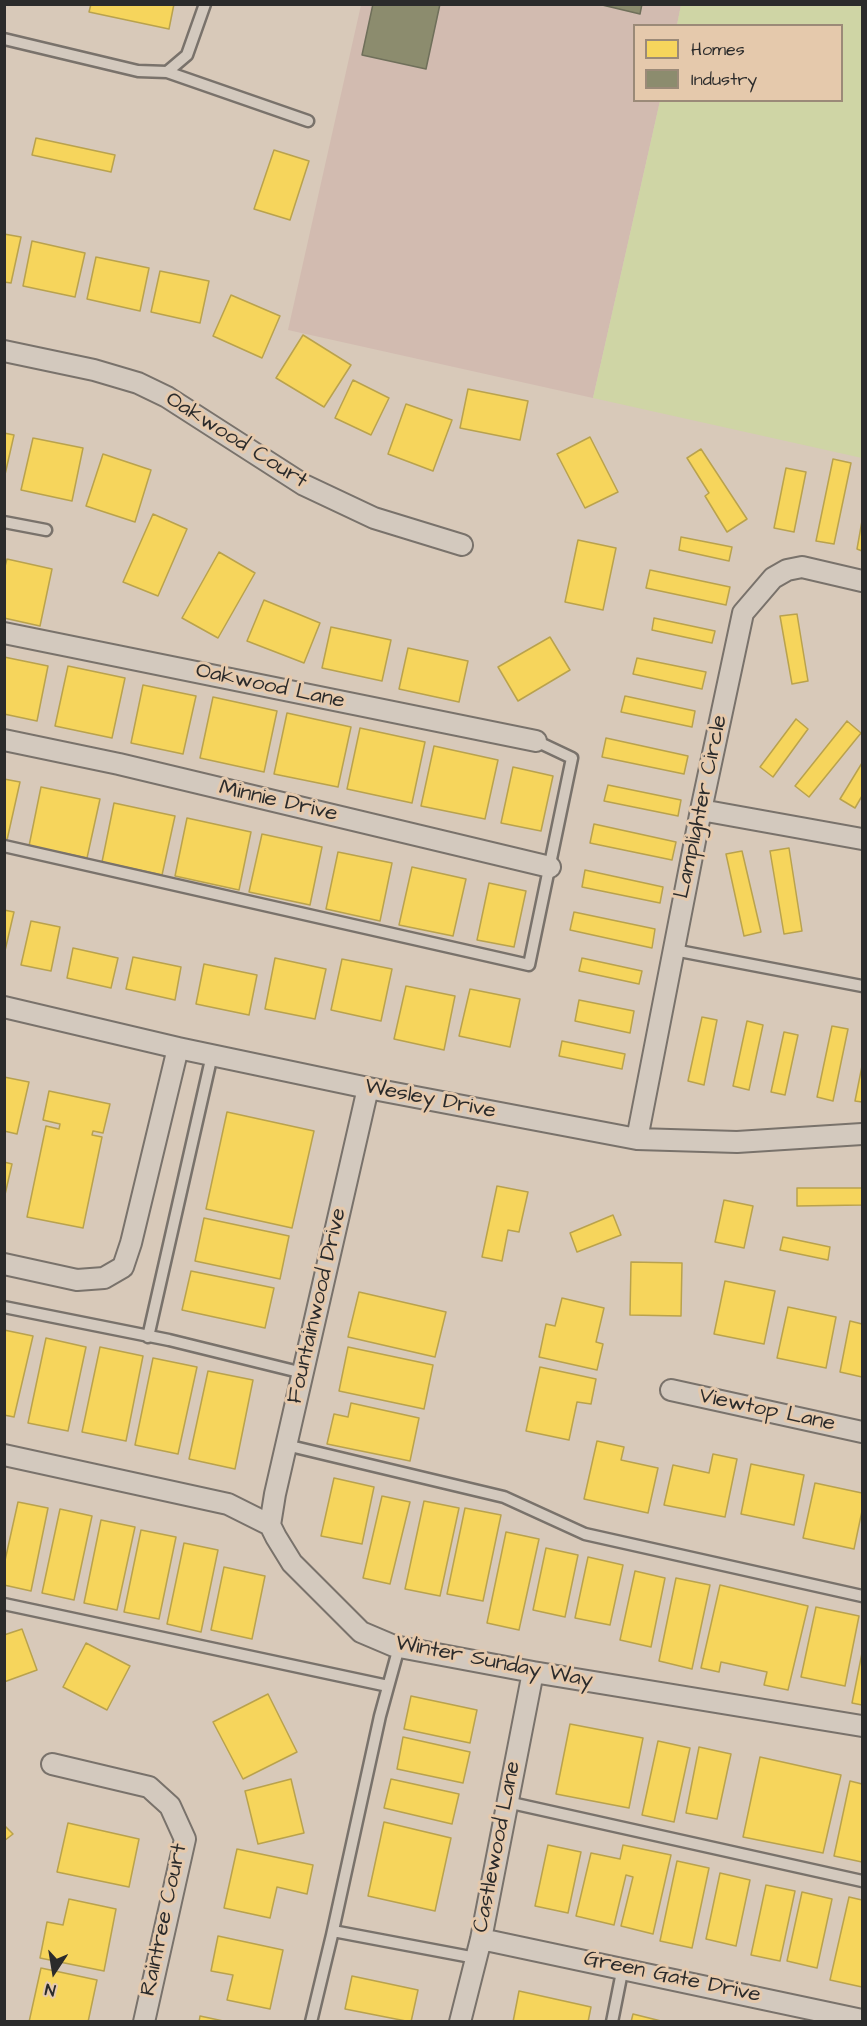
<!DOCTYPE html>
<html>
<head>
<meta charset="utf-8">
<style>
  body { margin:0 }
  #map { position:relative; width:867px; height:2026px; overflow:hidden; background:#d8c9b9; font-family:"Architects Daughter",sans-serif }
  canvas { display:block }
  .frame { position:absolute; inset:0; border:6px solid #2b2b2b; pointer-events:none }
  .legend { position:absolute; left:633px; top:24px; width:210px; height:78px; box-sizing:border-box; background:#e5c9ac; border:2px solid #9b8a78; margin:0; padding:8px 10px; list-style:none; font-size:18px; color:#2b2b2b }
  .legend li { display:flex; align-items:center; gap:12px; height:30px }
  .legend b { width:30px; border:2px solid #9b8a78 }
  .north { position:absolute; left:24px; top:1942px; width:60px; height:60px; -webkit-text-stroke:4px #e5c9ac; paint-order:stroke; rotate:192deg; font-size:16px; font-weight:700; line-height:24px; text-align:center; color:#2b2b2b }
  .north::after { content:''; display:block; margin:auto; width:21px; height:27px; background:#2b2b2b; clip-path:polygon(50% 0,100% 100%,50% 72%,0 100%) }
</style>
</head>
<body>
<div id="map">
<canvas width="867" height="2026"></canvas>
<div class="frame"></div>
<ul class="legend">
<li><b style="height:16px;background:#f6d55c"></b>Homes</li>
<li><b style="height:16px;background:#8c8c6e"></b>Industry</li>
</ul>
<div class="north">N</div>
</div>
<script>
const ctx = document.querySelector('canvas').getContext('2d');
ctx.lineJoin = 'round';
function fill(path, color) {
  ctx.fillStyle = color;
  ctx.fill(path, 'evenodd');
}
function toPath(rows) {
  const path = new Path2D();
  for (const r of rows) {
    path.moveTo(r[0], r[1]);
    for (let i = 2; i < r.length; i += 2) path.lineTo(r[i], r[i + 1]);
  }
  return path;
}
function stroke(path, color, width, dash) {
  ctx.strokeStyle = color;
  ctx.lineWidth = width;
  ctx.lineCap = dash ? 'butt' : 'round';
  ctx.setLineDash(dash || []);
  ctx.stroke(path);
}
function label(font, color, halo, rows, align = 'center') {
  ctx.font = font + ' "Architects Daughter",sans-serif';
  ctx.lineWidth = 6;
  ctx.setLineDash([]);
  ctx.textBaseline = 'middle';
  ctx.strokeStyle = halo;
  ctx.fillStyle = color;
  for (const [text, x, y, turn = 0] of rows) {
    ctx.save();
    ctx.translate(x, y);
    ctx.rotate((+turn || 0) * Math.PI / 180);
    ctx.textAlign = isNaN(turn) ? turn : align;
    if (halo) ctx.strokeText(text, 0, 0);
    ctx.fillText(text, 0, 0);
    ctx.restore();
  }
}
fill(toPath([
  [361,5,681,5,677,25,634,26,634,100,660,101,593,398,288,330]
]), '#d2bbb0');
fill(toPath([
  [681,5,862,5,862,458,593,398,660,101,842,100,842,26,677,25]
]), '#cfd5a5');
const homes = toPath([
  [91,4,174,4,169,29,89,12,91,4],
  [36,138,115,155,111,172,32,155,36,138],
  [274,150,309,161,290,220,254,209,274,150],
  [4,234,21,237,11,283,4,282,4,234],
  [32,241,85,253,75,297,23,286,32,241],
  [96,257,149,268,140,311,87,299,96,257],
  [160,271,209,281,200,323,151,312,160,271],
  [231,295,280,316,262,358,213,336,231,295],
  [303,335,351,365,324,407,276,378,303,335],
  [353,380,389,398,371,435,335,418,353,380],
  [468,389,528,401,520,440,460,428,468,389],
  [406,404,452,420,433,471,388,454,406,404],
  [4,433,14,435,4,479,4,433],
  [590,437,618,492,585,508,557,454,590,437],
  [33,438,83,448,72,501,21,490,33,438],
  [701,449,747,519,727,532,705,496,709,493,687,458,701,449],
  [103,454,151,470,135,522,86,506,103,454],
  [833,459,851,463,834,544,816,541,833,459],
  [786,468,806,472,794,532,774,528,786,468],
  [153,514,187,529,158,596,123,582,153,514],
  [862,521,862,551,857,549,862,521],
  [681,537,732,547,729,561,679,550,681,537],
  [578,540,616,548,603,610,565,602,578,540],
  [219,552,255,573,218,638,182,618,219,552],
  [7,559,52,569,40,626,4,618,4,570,7,559],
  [650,570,730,587,726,605,646,588,650,570],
  [264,600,320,623,304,663,247,641,264,600],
  [797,614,808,681,792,684,780,616,797,614],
  [654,618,715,631,712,643,652,630,654,618],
  [331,627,391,640,382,681,322,668,331,627],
  [550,637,570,670,518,701,498,667,550,637],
  [408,648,468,661,459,702,399,689,408,648],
  [4,657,48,666,37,721,4,714,4,657],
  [637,658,706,672,702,689,633,674,637,658],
  [68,666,125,678,112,738,55,726,68,666],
  [143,685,196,696,183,754,131,743,143,685],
  [625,696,695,711,692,727,621,712,625,696],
  [213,697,277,711,264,772,200,758,213,697],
  [287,713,351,727,338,787,274,774,287,713],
  [796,719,808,729,773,777,760,767,796,719],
  [847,721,861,733,809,797,795,786,847,721],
  [360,728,425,742,412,803,347,789,360,728],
  [606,738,688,756,684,774,602,757,606,738],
  [434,746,498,760,485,819,421,806,434,746],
  [862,763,862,796,855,808,840,799,862,763],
  [513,767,553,776,541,831,501,823,513,767],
  [4,779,20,782,7,840,4,839,4,779],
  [608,785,681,800,678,816,604,801,608,785],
  [41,787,100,799,87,858,29,846,41,787],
  [114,803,175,816,162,875,102,862,114,803],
  [187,818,251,832,239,890,175,876,187,818],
  [594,824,676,842,672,860,590,843,594,824],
  [262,834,322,847,310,905,249,892,262,834],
  [789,848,802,931,784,934,770,851,789,848],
  [742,851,761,932,744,936,726,854,742,851],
  [338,852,392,863,380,921,326,909,338,852],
  [412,867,466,879,453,936,399,925,412,867],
  [585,870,663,887,660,903,582,887,585,870],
  [489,883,526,891,514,947,477,940,489,883],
  [4,910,14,912,4,955,4,910],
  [574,912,655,929,652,948,570,930,574,912],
  [31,921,60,927,51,971,21,965,31,921],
  [73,948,118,958,111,988,67,978,73,948],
  [133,957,181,967,175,1000,126,989,133,957],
  [275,958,326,969,315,1019,265,1009,275,958],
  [582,958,642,971,639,984,579,971,582,958],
  [342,959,392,969,381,1021,331,1010,342,959],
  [204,964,257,975,249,1015,196,1004,204,964],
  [406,986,455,996,444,1050,394,1039,406,986],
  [470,989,520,999,510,1047,459,1036,470,989],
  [579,1000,634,1011,630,1033,575,1021,579,1000],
  [702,1017,717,1020,704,1085,688,1081,702,1017],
  [747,1021,763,1025,749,1090,733,1086,747,1021],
  [832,1026,848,1029,833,1101,817,1097,832,1026],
  [784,1032,798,1035,785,1095,771,1092,784,1032],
  [562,1041,625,1054,622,1069,559,1056,562,1041],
  [862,1066,862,1102,855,1101,862,1066],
  [4,1077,29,1082,17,1134,4,1131,4,1077],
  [49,1091,110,1104,103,1133,93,1131,92,1135,102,1137,83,1228,27,1217,46,1126,59,1129,60,1124,43,1120,49,1091],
  [227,1112,314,1131,292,1228,206,1209,227,1112],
  [4,1162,12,1164,4,1199,4,1162],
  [497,1186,528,1192,519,1232,508,1230,502,1261,482,1257,497,1186],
  [797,1188,862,1188,862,1205,797,1206,797,1188],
  [724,1200,753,1206,744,1248,715,1242,724,1200],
  [613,1215,621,1235,577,1252,570,1233,613,1215],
  [204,1218,289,1236,280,1279,195,1261,204,1218],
  [783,1237,830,1247,828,1260,780,1250,783,1237],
  [631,1262,682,1263,681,1316,630,1315,631,1262],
  [191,1271,274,1288,265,1328,182,1310,191,1271],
  [725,1281,775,1291,764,1344,714,1334,725,1281],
  [359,1292,446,1312,435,1357,348,1337,359,1292],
  [562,1298,604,1308,596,1342,603,1344,597,1370,539,1357,546,1324,555,1326,562,1298],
  [788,1307,836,1317,826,1368,777,1358,788,1307],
  [850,1321,862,1324,862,1377,840,1372,850,1321],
  [4,1330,33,1336,14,1417,4,1415,4,1330],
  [46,1338,86,1347,68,1431,28,1423,46,1338],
  [100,1347,143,1356,126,1441,82,1432,100,1347],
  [348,1347,433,1365,424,1409,339,1391,348,1347],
  [153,1358,197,1367,178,1454,135,1445,153,1358],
  [540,1367,596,1379,591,1404,577,1402,569,1440,526,1431,540,1367],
  [208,1371,253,1380,235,1469,189,1459,208,1371],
  [351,1403,419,1418,410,1461,327,1444,334,1414,348,1417,351,1403],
  [597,1441,624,1447,621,1460,658,1468,648,1513,584,1499,597,1441],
  [713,1454,737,1459,725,1517,664,1505,673,1465,709,1473,713,1454],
  [751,1464,804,1475,794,1525,741,1514,751,1464],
  [334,1478,374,1487,362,1544,321,1536,334,1478],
  [815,1483,862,1493,862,1511,854,1549,803,1538,815,1483],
  [382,1496,410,1502,390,1584,363,1578,382,1496],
  [424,1501,459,1508,440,1596,405,1589,424,1501],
  [18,1502,48,1508,31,1591,4,1585,4,1565,18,1502],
  [465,1508,501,1515,483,1601,447,1594,465,1508],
  [60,1509,92,1516,74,1600,42,1593,60,1509],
  [101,1520,135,1527,117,1610,84,1603,101,1520],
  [141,1530,176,1537,159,1619,124,1612,141,1530],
  [506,1532,539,1539,519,1630,487,1623,506,1532],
  [184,1543,218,1550,201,1632,167,1624,184,1543],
  [546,1548,578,1555,565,1617,533,1610,546,1548],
  [588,1557,623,1565,610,1625,575,1618,588,1557],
  [224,1567,265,1576,252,1639,211,1630,224,1567],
  [635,1571,665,1578,651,1647,620,1640,635,1571],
  [676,1578,710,1585,692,1669,659,1661,676,1578],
  [720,1585,808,1606,788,1690,764,1685,767,1672,721,1662,719,1672,701,1668,720,1585],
  [816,1607,859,1616,845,1686,801,1677,816,1607],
  [22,1629,37,1670,4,1682,4,1635,22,1629],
  [86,1643,130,1666,107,1710,63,1687,86,1643],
  [862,1653,862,1705,852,1703,862,1653],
  [268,1694,297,1752,243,1779,213,1722,268,1694],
  [411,1696,477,1710,470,1743,404,1729,411,1696],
  [570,1724,643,1738,629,1808,556,1794,570,1724],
  [403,1737,470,1752,463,1783,397,1769,403,1737],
  [658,1741,690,1748,674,1822,642,1815,658,1741],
  [699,1747,731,1754,717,1819,686,1813,699,1747],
  [760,1757,841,1775,823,1853,743,1837,760,1757],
  [291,1779,304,1833,258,1844,245,1791,291,1779],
  [391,1779,459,1794,452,1824,384,1808,391,1779],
  [850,1781,862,1784,862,1862,834,1856,850,1781],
  [384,1822,451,1838,435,1911,368,1896,384,1822],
  [68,1823,139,1839,129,1887,57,1872,68,1823],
  [4,1825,13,1834,4,1841,4,1825],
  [548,1845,581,1852,568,1913,535,1906,548,1845],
  [623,1845,671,1855,653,1934,621,1926,633,1877,626,1875,614,1925,576,1916,591,1853,620,1859,623,1845],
  [237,1849,313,1865,307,1894,277,1887,270,1918,224,1908,237,1849],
  [677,1861,709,1868,692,1948,660,1941,677,1861],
  [720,1873,750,1880,736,1946,706,1939,720,1873],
  [766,1885,795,1891,780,1961,751,1955,766,1885],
  [802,1892,832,1899,817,1968,787,1961,802,1892],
  [849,1897,862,1900,862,1987,830,1980,849,1897],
  [69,1899,116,1909,104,1971,40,1958,47,1922,63,1925,69,1899],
  [218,1936,283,1950,270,2009,227,2000,233,1975,211,1971,218,1936],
  [41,1968,97,1980,88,2022,29,2022,41,1968],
  [352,1976,418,1990,411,2022,345,2009,352,1976],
  [519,1991,591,2007,588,2022,513,2022,519,1991],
  [633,2014,665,2022,631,2022,633,2014],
  [200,2016,228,2022,199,2022,200,2016]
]);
fill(homes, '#f6d55c');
stroke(homes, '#b9a24d', 1.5);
const industry = toPath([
  [373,4,440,4,426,69,362,55,373,4],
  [598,4,642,4,640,14,598,4]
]);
fill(industry, '#8c8c6e');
stroke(industry, '#6f6f5a', 1.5);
const service = toPath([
  [4,39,138,71,167,72,187,55,205,4],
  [167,72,308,121],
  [4,522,46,530],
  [4,846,529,965,572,758,536,741],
  [674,950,862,986],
  [4,1307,169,1340,303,1373],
  [148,1337,212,1055],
  [286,1445,504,1497,585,1534,862,1596],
  [4,1604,388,1686],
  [507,1802,862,1881],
  [333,1931,476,1958],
  [311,2022,332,1935,380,1716,399,1647],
  [612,2022,623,1967]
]);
const minor = toPath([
  [4,351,94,370,138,383,167,397,304,485,374,518,462,545],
  [4,633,536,741],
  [4,740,119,764,550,867],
  [701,810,862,839],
  [4,1007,178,1048,368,1088,637,1139,737,1142,862,1134],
  [637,1139,701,810,743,613,773,578,787,570,802,567,862,581],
  [4,1264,77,1280,104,1278,123,1267,131,1243,178,1048],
  [671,1390,862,1432],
  [4,1455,228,1504,270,1525,276,1537,292,1563,361,1632,394,1646,533,1672,862,1726],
  [270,1525,275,1494,368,1088],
  [52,1764,149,1787,170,1806,185,1839,144,2022],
  [481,1939,862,2020],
  [460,2022,481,1939,533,1672]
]);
stroke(service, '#79726b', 15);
stroke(minor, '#79726b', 24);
stroke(service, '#d3c9be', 10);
stroke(minor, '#d3c9be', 20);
label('22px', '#2b2b2b', '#e5c9ac', [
  ["Oakwood Court",236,441,32],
  ["Oakwood Lane",270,687,12],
  ["Minnie Drive",278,802,13],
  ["Lamplighter Circle",702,807,-78],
  ["Wesley Drive",430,1100,11],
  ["Fountainwood Drive",318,1306,-77],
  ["Viewtop Lane",767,1411,12],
  ["Winter Sunday Way",494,1663,11],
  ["Castlewood Lane",498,1847,-79],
  ["Raintree Court",165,1920,-78],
  ["Green Gate Drive",672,1978,12]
]);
</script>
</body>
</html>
